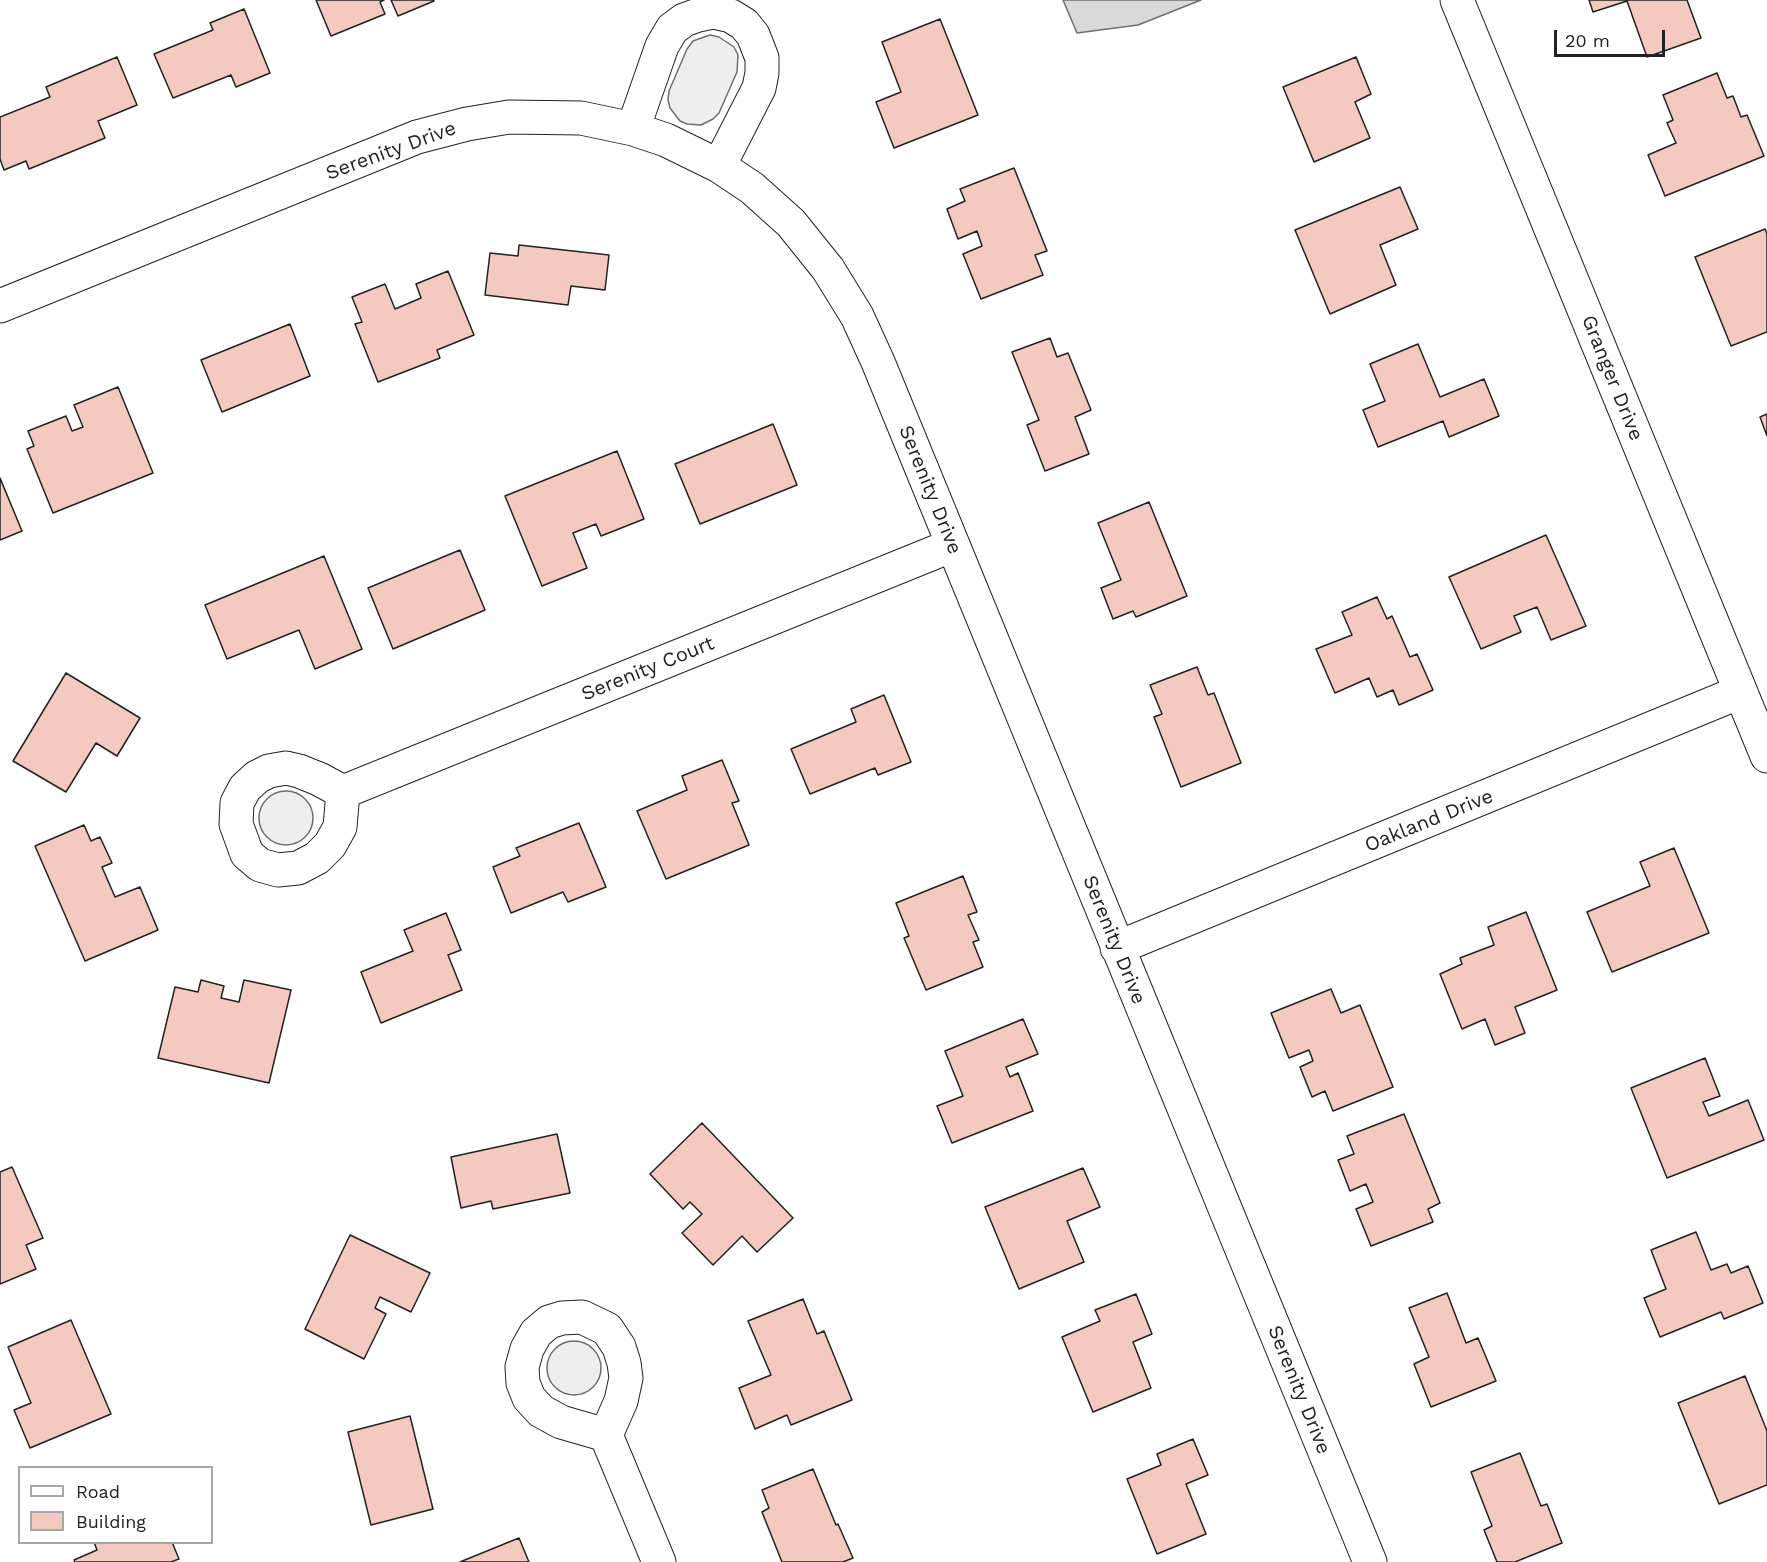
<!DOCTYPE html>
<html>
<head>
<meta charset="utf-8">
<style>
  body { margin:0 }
  #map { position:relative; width:1767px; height:1562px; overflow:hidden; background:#fff; font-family:"Work Sans",sans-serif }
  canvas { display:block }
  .legend { position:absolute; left:18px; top:1466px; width:195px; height:78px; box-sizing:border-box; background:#fff; border:2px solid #a7a7a7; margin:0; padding:8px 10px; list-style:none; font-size:18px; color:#222 }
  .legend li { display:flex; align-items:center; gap:12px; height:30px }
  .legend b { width:30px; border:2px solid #a7a7a7 }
  .scale { position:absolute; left:1554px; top:30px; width:111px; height:27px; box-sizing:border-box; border:3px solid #222; border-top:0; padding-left:8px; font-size:18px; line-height:21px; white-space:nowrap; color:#222; -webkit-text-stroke:4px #fff; paint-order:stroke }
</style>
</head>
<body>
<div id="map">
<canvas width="1767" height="1562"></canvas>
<ul class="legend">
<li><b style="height:8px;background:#fff"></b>Road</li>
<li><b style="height:16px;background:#f3c9c0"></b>Building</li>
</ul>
<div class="scale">20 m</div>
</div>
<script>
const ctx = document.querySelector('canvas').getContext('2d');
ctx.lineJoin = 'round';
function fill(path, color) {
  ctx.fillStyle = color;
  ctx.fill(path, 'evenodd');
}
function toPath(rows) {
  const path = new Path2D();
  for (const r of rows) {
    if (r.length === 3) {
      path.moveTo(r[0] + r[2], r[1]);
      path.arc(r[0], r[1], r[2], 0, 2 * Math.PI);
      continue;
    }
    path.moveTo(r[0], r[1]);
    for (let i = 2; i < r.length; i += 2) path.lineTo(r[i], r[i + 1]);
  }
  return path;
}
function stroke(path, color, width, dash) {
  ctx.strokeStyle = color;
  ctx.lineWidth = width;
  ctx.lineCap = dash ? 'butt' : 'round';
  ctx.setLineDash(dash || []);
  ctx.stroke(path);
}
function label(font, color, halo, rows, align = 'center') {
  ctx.font = font + ' "Work Sans",sans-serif';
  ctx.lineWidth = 4.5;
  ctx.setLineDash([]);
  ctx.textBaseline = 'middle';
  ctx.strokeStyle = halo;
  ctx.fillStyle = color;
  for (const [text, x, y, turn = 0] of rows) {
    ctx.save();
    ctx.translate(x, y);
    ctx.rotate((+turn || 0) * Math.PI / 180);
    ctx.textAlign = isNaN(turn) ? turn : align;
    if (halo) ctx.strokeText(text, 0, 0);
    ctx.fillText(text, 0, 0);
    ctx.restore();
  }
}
const green = toPath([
  [710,35,719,37,734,47,738,55,737,72,719,113,713,119,701,125,687,124,680,121,670,108,668,100,669,91,687,49,693,41,710,35],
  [286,818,27],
  [574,1368,27]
]);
fill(green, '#eee');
stroke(green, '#6f6f6f', 1.5);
const water = toPath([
  [1063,0,1201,0,1138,25,1077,33,1063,0]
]);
fill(water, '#d9d9d9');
stroke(water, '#6f6f6f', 1.5);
const building = toPath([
  [316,0,384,0,380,2,385,14,331,36,316,0],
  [391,0,433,0,434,1,398,16,391,0],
  [1589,0,1687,0,1701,38,1647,57,1627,1,1593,12,1589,0],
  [244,9,270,73,236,87,231,75,173,98,154,54,213,30,210,23,244,9],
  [940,19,978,115,894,148,876,102,901,92,882,42,940,19],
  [117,57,137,105,98,121,105,138,29,169,26,161,4,170,0,159,0,117,50,97,46,87,117,57],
  [1356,57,1371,94,1355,102,1370,138,1314,162,1283,87,1356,57],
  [1717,73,1727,98,1733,96,1741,117,1747,115,1764,156,1665,196,1648,155,1676,143,1667,123,1673,120,1663,95,1717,73],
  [1014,168,1047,251,1035,255,1043,275,981,299,963,254,982,246,977,231,958,239,947,209,965,201,960,189,1014,168],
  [1400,187,1418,229,1380,245,1396,285,1330,314,1295,230,1400,187],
  [1765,229,1767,234,1767,332,1731,346,1695,257,1765,229],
  [519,245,609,255,605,290,571,286,568,305,485,295,490,253,518,256,519,245],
  [448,271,474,335,437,350,440,358,378,382,355,324,362,322,352,297,385,284,395,309,421,298,416,284,448,271],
  [290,324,310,376,222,412,201,360,290,324],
  [1050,338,1057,357,1068,353,1091,410,1075,417,1089,454,1045,471,1027,425,1039,420,1012,352,1050,338],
  [1418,344,1440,397,1484,379,1499,416,1449,437,1443,421,1378,447,1363,410,1385,401,1370,364,1418,344],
  [118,387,153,473,53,513,27,449,34,446,28,431,66,416,72,431,83,427,74,405,118,387],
  [1767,414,1767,436,1760,417,1767,414],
  [773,424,797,485,700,524,675,464,773,424],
  [617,451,644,519,601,536,596,524,573,533,587,568,542,586,505,496,617,451],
  [0,478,22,531,0,540,0,478],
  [1149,502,1187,596,1136,617,1133,611,1113,619,1101,588,1121,580,1098,523,1149,502],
  [1546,535,1586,626,1551,640,1537,607,1514,616,1521,632,1481,649,1449,577,1546,535],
  [460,550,485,610,393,649,368,588,460,550],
  [324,556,362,649,315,669,299,630,227,659,205,605,324,556],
  [1377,597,1387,619,1392,616,1410,657,1417,654,1433,690,1399,705,1393,690,1377,697,1369,678,1335,693,1316,649,1352,635,1342,612,1377,597],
  [1197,667,1208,695,1214,693,1241,763,1181,787,1154,717,1162,714,1150,685,1197,667],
  [66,673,140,718,117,756,96,743,66,792,13,761,66,673],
  [884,695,911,762,878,775,875,768,810,794,791,749,856,722,851,709,884,695],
  [722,760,739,801,732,803,749,845,666,879,637,811,687,790,682,776,722,760],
  [579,823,606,887,568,902,563,892,511,913,493,867,520,856,516,848,579,823],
  [84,825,91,841,100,837,112,863,102,867,115,897,140,887,158,930,85,961,35,846,84,825],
  [1674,848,1709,933,1612,972,1587,912,1650,886,1640,862,1674,848],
  [963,876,977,912,968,915,979,940,973,942,983,967,926,990,904,938,909,936,896,903,963,876],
  [1526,912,1557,990,1515,1007,1525,1033,1495,1045,1485,1019,1462,1029,1440,974,1462,964,1460,958,1494,945,1488,927,1526,912],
  [446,913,461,950,448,955,462,990,381,1023,361,972,413,951,404,930,446,913],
  [201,980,224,986,221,998,239,1002,244,980,291,990,269,1083,158,1058,175,987,198,992,201,980],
  [1331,989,1341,1013,1360,1005,1393,1087,1333,1111,1325,1091,1312,1097,1300,1067,1313,1061,1309,1050,1289,1058,1271,1013,1331,989],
  [1023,1019,1038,1054,1006,1067,1010,1077,1018,1073,1033,1111,952,1143,937,1106,963,1096,945,1051,1023,1019],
  [1705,1058,1720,1096,1703,1102,1709,1116,1748,1100,1764,1140,1667,1178,1631,1088,1705,1058],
  [1404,1114,1440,1203,1428,1209,1433,1222,1371,1246,1356,1209,1373,1202,1366,1184,1350,1191,1338,1160,1354,1154,1347,1136,1404,1114],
  [702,1123,793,1218,757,1252,742,1236,713,1265,682,1233,702,1214,690,1202,683,1209,650,1174,702,1123],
  [557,1134,570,1193,493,1209,491,1201,461,1208,451,1157,557,1134],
  [12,1167,43,1238,26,1245,36,1269,0,1284,0,1172,12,1167],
  [1083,1168,1100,1207,1067,1221,1084,1262,1019,1289,985,1207,1083,1168],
  [1696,1232,1711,1270,1727,1264,1731,1273,1748,1266,1763,1303,1724,1319,1721,1312,1660,1337,1644,1298,1666,1289,1651,1250,1696,1232],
  [350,1235,430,1273,411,1312,380,1297,375,1308,386,1314,364,1359,305,1329,350,1235],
  [1447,1293,1466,1343,1478,1338,1496,1381,1431,1407,1414,1364,1429,1357,1409,1308,1447,1293],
  [1136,1294,1152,1334,1133,1342,1151,1388,1093,1412,1062,1337,1100,1321,1095,1310,1136,1294],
  [803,1299,817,1334,824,1331,852,1400,791,1425,787,1415,755,1429,739,1388,771,1375,748,1321,803,1299],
  [71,1320,111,1414,30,1448,14,1410,31,1403,8,1347,71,1320],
  [1745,1376,1767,1431,1767,1485,1719,1504,1678,1403,1745,1376],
  [410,1416,433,1509,371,1525,348,1432,410,1416],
  [1193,1439,1208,1475,1186,1484,1206,1534,1157,1554,1127,1479,1161,1465,1157,1454,1193,1439],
  [1520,1453,1541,1506,1547,1504,1562,1543,1515,1562,1497,1562,1484,1530,1492,1526,1471,1472,1520,1453],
  [813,1469,836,1525,838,1524,853,1558,843,1562,782,1562,762,1512,769,1508,762,1490,813,1469],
  [519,1538,529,1562,460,1562,509,1542,519,1538],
  [94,1542,172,1542,179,1559,171,1562,75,1562,74,1560,97,1550,94,1542]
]);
fill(building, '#f3c9c0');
stroke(building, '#222', 1.5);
const minor = toPath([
  [1457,0,1767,756],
  [633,129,662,46,672,29,684,20,698,15,713,12,731,16,744,24,753,35,762,58,762,73,759,88,719,166],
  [0,306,417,137,467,124,509,117,581,118,633,129,666,140,719,166,752,188,791,223,828,269,857,316,878,362,1370,1562],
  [343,792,340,827,330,845,317,858,298,868,278,870,260,865,247,854,236,824,237,803,245,788,257,777,269,771,286,768,299,771,319,779,343,792,953,545],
  [1117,948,1740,692],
  [606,1435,561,1422,541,1411,529,1398,523,1383,522,1367,527,1349,536,1333,549,1322,562,1318,582,1317,607,1329,619,1347,624,1363,626,1378,621,1401,606,1435,659,1562]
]);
stroke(minor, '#222', 35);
stroke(minor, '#fff', 33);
label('20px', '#222', '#fff', [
  ["Serenity Drive",391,151,-20],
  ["Granger Drive",1612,378,68],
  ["Serenity Drive",930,490,68],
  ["Serenity Court",648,669,-22],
  ["Oakland Drive",1429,821,-22],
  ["Serenity Drive",1114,940,68],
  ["Serenity Drive",1299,1390,68]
]);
</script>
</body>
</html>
